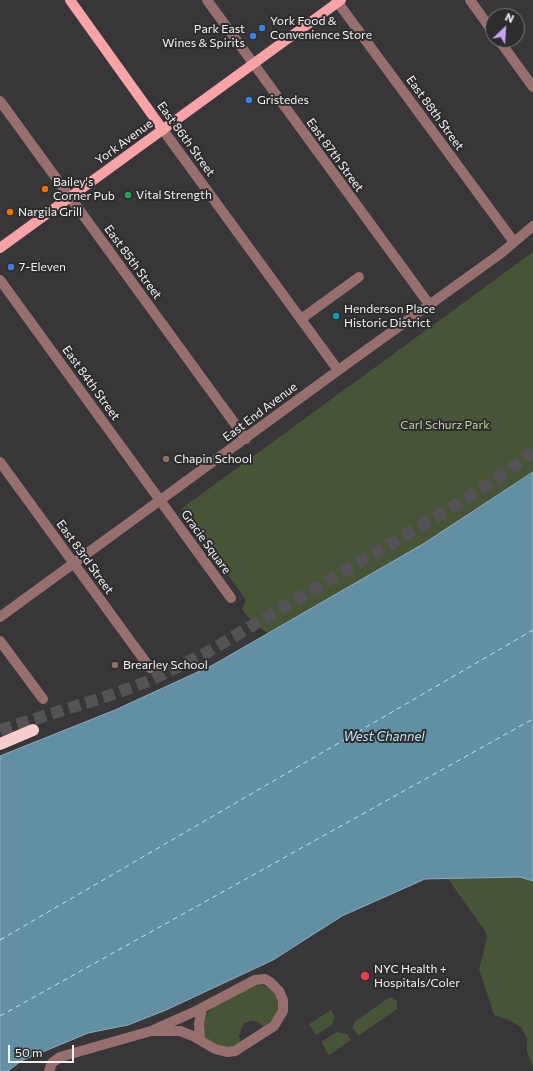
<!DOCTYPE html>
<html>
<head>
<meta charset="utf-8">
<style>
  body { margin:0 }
  #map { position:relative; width:533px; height:1071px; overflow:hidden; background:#383639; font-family:Commissioner,sans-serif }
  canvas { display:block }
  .north { position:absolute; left:485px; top:8px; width:40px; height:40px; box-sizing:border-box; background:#2e2c2f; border:1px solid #7c7b7d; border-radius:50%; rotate:25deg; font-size:11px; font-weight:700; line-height:16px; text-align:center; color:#f2f1f3 }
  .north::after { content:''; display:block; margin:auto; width:14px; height:18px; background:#c4a7f1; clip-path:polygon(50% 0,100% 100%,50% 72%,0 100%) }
  .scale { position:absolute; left:8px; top:1045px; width:66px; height:18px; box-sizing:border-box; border:2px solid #f2f1f3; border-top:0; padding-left:5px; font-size:12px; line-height:14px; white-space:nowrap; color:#f2f1f3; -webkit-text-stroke:3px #2e2c2f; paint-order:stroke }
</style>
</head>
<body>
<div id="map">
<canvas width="533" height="1071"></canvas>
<div class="north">N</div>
<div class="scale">50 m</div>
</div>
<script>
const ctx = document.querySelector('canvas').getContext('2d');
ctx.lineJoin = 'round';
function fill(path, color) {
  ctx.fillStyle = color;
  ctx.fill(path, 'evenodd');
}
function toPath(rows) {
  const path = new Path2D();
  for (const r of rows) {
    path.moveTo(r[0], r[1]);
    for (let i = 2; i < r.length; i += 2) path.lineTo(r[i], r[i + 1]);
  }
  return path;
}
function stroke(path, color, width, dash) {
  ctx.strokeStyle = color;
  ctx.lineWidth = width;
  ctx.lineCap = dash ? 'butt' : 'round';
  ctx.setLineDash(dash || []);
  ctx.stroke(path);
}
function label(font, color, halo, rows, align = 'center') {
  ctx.font = font + ' Commissioner,sans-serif';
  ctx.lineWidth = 4;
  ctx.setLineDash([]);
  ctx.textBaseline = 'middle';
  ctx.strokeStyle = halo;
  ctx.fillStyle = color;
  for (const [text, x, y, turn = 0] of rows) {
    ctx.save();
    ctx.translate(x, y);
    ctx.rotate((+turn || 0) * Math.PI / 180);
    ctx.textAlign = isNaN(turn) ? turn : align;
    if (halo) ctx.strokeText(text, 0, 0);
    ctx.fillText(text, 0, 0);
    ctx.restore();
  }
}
fill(toPath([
  [533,252,533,472,423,544,268,634,250,619,242,609,246,600,181,509],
  [520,877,533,881,533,1067,527,1052,527,1038,521,1027,507,1019,494,1015,479,969,487,938,485,931,448,879],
  [259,985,267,986,273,991,278,998,279,1005,275,1019,265,1028,258,1022,252,1021,244,1023,239,1035,241,1043,232,1048,227,1048,212,1043,205,1036,203,1028,207,1014,212,1008,250,987],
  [390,997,397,1001,397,1009,358,1036,353,1028,354,1022],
  [331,1010,335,1017,332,1025,316,1035,309,1024],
  [337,1032,347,1034,351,1040,329,1055,321,1042]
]), '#485437');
const water = toPath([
  [533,472,533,881,520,877,425,879,342,916,273,960,166,1010,128,1025,88,1033,21,1061,8,1071,0,1071,0,756,115,710,213,665,423,544,533,472]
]);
fill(water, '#638fa5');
stroke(water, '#8eacbc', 1);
stroke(toPath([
  [0,940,533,630],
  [0,1016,533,719]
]), '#bce6fc', 1, [5, 4]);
stroke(toPath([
  [0,730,108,696,151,680,206,653,451,508,508,471,533,451]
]), '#545255', 12, [12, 6]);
stroke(toPath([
  [207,0,429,304],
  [336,0,514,242],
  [470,0,493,32],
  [499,40,533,87],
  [0,101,246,439],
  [163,130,338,370],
  [0,280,231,598],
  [301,319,359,277],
  [0,462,150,668],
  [0,617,351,361,500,254,533,226],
  [0,641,43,699],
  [200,1039,199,1024,202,1009],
  [49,1071,52,1063,60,1057,151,1031,196,1011,255,980,265,979,270,982,279,991,283,1000,283,1011,274,1026,235,1051,227,1052,215,1049,193,1036,180,1031,151,1031]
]), '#986f6f', 10);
stroke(toPath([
  [70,0,163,130],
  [0,248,341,0]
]), '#f8a4a7', 10);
stroke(toPath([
  [0,744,33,730]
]), '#f7cdcd', 12);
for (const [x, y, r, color] of [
  [262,28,4,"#3f7fe0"],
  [253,36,4,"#3f7fe0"],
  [249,100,4,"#3f7fe0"],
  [45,189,4,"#e8710a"],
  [128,195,4,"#2e9e5b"],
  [10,212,4,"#e8710a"],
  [11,267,4,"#3f7fe0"],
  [336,316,4,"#0f9aa8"],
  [166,459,4,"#8d6e63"],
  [115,665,4,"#8d6e63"],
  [365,976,5,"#e0444e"]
]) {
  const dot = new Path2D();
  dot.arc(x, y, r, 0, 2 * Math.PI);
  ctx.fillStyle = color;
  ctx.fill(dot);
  stroke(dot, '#2e2c2f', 1.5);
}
label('12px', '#f2f1f3', '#2e2c2f', [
  ["York Food &",270,21],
  ["Convenience Store",270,35],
  ["Park East",245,29,"right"],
  ["Wines & Spirits",245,43,"right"],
  ["Gristedes",257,100],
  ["Bailey's",53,182],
  ["Corner Pub",53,196],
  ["Vital Strength",136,195],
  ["Nargila Grill",18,212],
  ["7-Eleven",19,267],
  ["Henderson Place",344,309],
  ["Historic District",344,323],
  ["Chapin School",174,459],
  ["Brearley School",123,665],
  ["NYC Health +",374,969],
  ["Hospitals/Coler",374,983]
], 'left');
label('12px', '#f2f1f3', '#2e2c2f', [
  ["East 88th Street",435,113,54],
  ["East 86th Street",186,139,54],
  ["York Avenue",124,142,-36],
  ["East 87th Street",335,155,54],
  ["East 85th Street",133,262,54],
  ["East 84th Street",91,383,54],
  ["East End Avenue",260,412,-37],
  ["Gracie Square",206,542,54],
  ["East 83rd Street",85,557,54]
]);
label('12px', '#bcd697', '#2e2c2f', [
  ["Carl Schurz Park",445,425]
]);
label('italic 13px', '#bce6fc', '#2e2c2f', [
  ["West Channel",384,737]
]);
</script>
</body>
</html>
